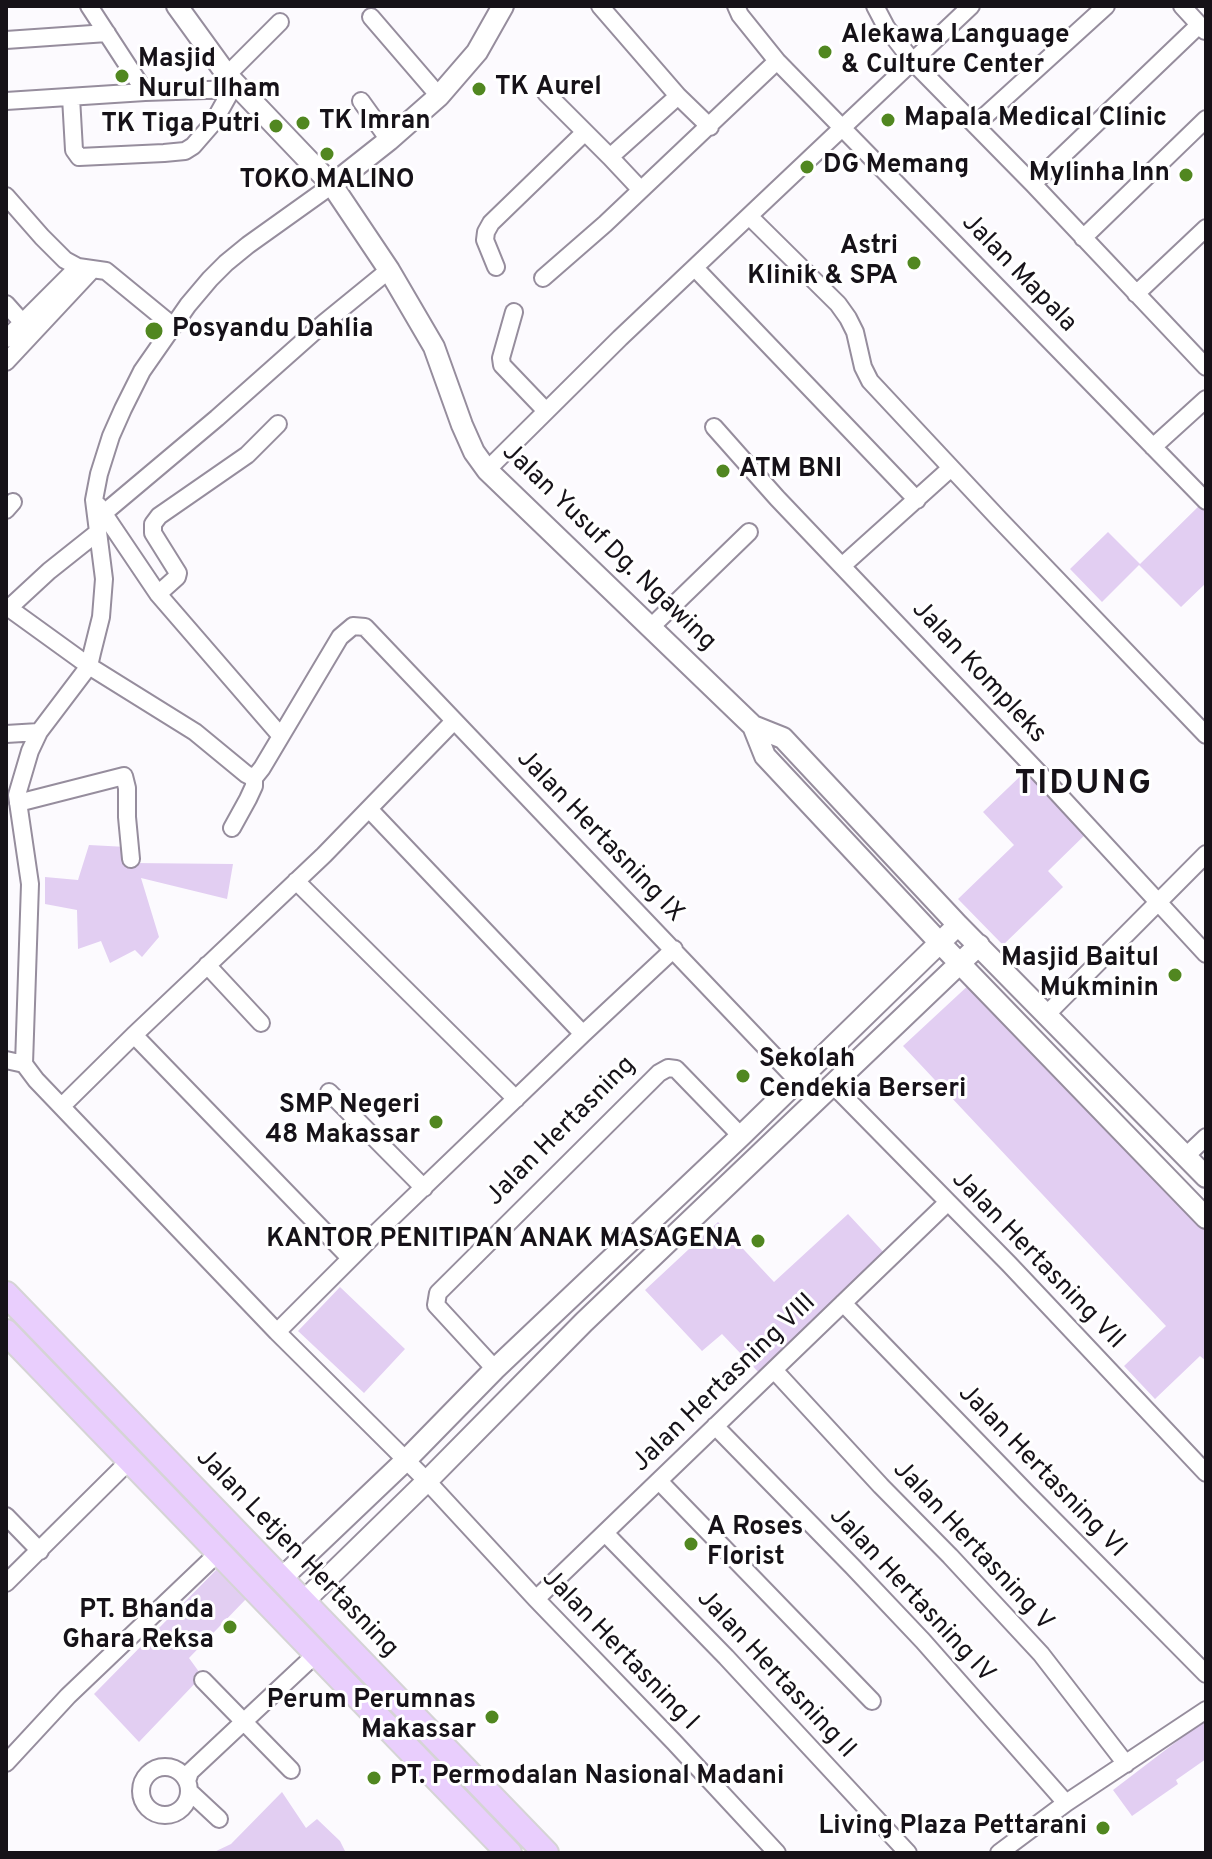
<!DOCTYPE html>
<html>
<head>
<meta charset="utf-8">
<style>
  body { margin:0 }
  #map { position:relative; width:1212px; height:1859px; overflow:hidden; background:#fcfafe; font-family:Overpass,sans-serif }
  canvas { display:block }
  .frame { position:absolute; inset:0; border:8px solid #161218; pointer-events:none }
</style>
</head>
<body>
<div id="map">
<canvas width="1212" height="1859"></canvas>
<div class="frame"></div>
</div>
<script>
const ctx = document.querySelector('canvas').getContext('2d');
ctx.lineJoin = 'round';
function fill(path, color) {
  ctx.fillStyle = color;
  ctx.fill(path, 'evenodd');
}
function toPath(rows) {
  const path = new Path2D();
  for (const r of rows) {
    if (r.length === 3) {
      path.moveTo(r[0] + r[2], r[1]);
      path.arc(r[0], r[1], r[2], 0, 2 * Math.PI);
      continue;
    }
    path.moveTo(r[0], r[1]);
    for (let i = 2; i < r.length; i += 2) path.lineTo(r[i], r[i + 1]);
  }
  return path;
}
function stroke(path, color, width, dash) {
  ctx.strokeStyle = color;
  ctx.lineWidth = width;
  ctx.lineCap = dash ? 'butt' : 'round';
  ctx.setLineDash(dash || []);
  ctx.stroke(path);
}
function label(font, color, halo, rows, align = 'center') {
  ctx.font = font + ' Overpass,sans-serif';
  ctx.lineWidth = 6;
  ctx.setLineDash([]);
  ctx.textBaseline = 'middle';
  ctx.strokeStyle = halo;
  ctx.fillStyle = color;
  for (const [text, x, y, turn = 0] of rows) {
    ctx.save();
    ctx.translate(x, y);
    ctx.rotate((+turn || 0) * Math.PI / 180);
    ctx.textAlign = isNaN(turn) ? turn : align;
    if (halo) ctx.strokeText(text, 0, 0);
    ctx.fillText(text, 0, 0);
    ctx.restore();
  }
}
fill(toPath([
  [1203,502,1206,505,1206,583,1181,607,1139,565,1102,602,1070,569,1108,532,1140,564],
  [1033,764,1093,827,1048,871,1063,887,1003,945,958,899,1014,845,983,812],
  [89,845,127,847,133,863,233,864,227,899,141,878,159,937,142,957,135,950,110,963,101,941,78,949,77,910,45,904,45,877,78,880],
  [972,982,1206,1232,1206,1361,1200,1356,1155,1399,1124,1366,1166,1326,903,1046],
  [848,1214,889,1258,762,1376,722,1334,702,1351,645,1290,718,1222,774,1282],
  [340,1287,405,1349,364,1393,298,1331],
  [219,1567,247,1598,189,1658,202,1676,139,1742,94,1694],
  [1206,1719,1206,1759,1176,1780,1178,1784,1132,1816,1113,1790],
  [282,1792,306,1828,317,1819,340,1841,346,1853,212,1853,231,1844]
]), '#e2cef2');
const minor = toPath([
  [89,6,145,92],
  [600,6,678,96,710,127],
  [736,6,740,15,777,61,1206,501],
  [875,6,886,27,913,62,1033,184,1206,367],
  [1182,6,1205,31],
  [371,17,439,96],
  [6,40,107,33],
  [227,75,280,22],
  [546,93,610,157,678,96],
  [71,97,74,150,79,157,164,153,185,151,193,146,213,123,232,89],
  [6,101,145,92,238,89],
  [361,101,389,140],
  [975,125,1106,6],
  [610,157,641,190],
  [1033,184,1199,25],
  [6,196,42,237,65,260,78,267,106,271,173,326],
  [749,216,838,304,848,318,855,332,863,367,870,381,999,519,1206,735],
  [1083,238,1206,119],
  [496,267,485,240,486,232,491,223,585,132],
  [695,268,917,500],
  [543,278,605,224,777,61],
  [1136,294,1206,228],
  [6,304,22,322],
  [514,312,501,358,502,365,546,411],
  [6,339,78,267],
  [6,362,92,270],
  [714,427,777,498,1039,773,1206,954],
  [1153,447,1206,399],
  [487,470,620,338,971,6],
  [98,505,158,594,280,735],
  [6,510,13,502],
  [104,513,217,418,324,323,389,270],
  [842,566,951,468],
  [158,594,177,577,178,573,153,533,153,524,159,516,247,455,278,424],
  [6,606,89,666,195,732,246,774,254,778,262,768,340,637,353,626,365,627,816,1100],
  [9,608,49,571,98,532],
  [651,627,749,532],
  [6,734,39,732],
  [18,803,124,776,127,788,127,817,131,859],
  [369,809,583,1034],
  [232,828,248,799,254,786,254,778],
  [296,881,516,1099],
  [207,965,261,1023],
  [1047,1014,1206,854],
  [134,1035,350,1258],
  [6,1060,24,1064,36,1080,277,1332,427,1481,536,1599,674,1742,777,1853],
  [24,1064,30,884,17,795,30,751,39,732,89,666,92,653,101,617,104,579,94,500,99,474,111,436,123,409,142,371,188,305,210,279,226,263,248,245,332,185],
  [832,1084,1009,1264,1206,1473],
  [329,1092,424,1188],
  [62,1106,134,1035,324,855,454,721],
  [1186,1156,1206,1137],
  [843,1303,1027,1493,1206,1674],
  [277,1332,377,1232,583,1034,674,949],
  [495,1369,436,1305,438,1293,659,1073,668,1068,676,1069,741,1136],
  [774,1370,881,1486,950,1556,1041,1654,1126,1764],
  [715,1426,852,1566,923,1641,1066,1803],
  [659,1481,872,1701],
  [6,1516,40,1551],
  [605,1533,726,1657,908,1853],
  [6,1583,130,1460],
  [536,1599,948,1202],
  [203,1680,291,1770],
  [6,1763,68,1696,218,1553],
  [165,1791,24],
  [187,1781,190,1772,316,1654],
  [190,1792,219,1819],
  [999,1853,1066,1803,1206,1710]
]);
const tertiary = toPath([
  [177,6,227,75,332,185,389,140,439,96,477,52,503,6],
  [332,185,389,270,434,347,462,425,474,452,487,470,753,726,783,738,958,925,1206,1177],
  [753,726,765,756,939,942,1206,1218],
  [281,1579,406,1460,495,1369,741,1136,958,925],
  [303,1602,427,1481,584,1322,979,945]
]);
const primary = toPath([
  [6,1294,546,1853],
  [6,1332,509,1853]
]);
stroke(minor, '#968d9d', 20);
stroke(tertiary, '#968d9d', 24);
stroke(primary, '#d5d4d5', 28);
stroke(minor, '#fff', 16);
stroke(tertiary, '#fff', 20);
stroke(primary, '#e9cefd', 24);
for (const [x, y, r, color] of [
  [825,52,8,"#518720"],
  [122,76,8,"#518720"],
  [479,89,8,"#518720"],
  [888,120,8,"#518720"],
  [303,123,8,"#518720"],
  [276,126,8,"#518720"],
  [327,154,8,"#518720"],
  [807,167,8,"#518720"],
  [1186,175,8,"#518720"],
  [914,263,8,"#518720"],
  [154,331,10,"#518720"],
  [723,471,8,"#518720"],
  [1175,975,8,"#518720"],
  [743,1076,8,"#518720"],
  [436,1122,8,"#518720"],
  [758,1241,8,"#518720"],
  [691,1544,8,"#518720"],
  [230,1627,8,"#518720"],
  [492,1717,8,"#518720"],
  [374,1778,8,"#518720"],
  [1103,1828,8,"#518720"]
]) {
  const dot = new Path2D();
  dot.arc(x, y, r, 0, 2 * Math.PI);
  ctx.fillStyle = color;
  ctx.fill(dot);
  stroke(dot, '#fff', 3);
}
label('bold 26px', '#161218', '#fff', [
  ["Alekawa Language",841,37],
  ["& Culture Center",841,67],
  ["Masjid",138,61],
  ["Nurul Ilham",138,91],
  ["TK Aurel",495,89],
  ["Mapala Medical Clinic",904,120],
  ["TK Imran",319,123],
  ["TK Tiga Putri",260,126,"right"],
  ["DG Memang",823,167],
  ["Mylinha Inn",1170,175,"right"],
  ["TOKO MALINO",327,182,"center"],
  ["Astri",898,248,"right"],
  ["Klinik & SPA",898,278,"right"],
  ["Posyandu Dahlia",172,331],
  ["ATM BNI",739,471],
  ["Masjid Baitul",1159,960,"right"],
  ["Mukminin",1159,990,"right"],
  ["Sekolah",759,1061],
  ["Cendekia Berseri",759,1091],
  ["SMP Negeri",420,1107,"right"],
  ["48 Makassar",420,1137,"right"],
  ["KANTOR PENITIPAN ANAK MASAGENA",742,1241,"right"],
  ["A Roses",707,1529],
  ["Florist",707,1559],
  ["PT. Bhanda",214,1612,"right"],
  ["Ghara Reksa",214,1642,"right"],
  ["Perum Perumnas",476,1702,"right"],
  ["Makassar",476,1732,"right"],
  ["PT. Permodalan Nasional Madani",390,1778],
  ["Living Plaza Pettarani",1087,1828,"right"]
], 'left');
label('26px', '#161218', '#fff', [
  ["Jalan Mapala",1018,274,46],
  ["Jalan Yusuf Dg. Ngawing",608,548,44],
  ["Jalan Kompleks",978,673,47],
  ["Jalan Hertasning IX",599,837,46],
  ["Jalan Hertasning",562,1132,-45],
  ["Jalan Hertasning VII",1037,1261,46],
  ["Jalan Hertasning VIII",725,1384,-44],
  ["Jalan Hertasning VI",1041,1472,46],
  ["Jalan Hertasning V",972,1547,47],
  ["Jalan Letjen Hertasning",296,1554,46],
  ["Jalan Hertasning IV",911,1596,47],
  ["Jalan Hertasning I",619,1651,46],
  ["Jalan Hertasning II",775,1675,47]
]);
ctx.letterSpacing = '2px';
label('bold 34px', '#161218', '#fff', [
  ["TIDUNG",1084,786]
]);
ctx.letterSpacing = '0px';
</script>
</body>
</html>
